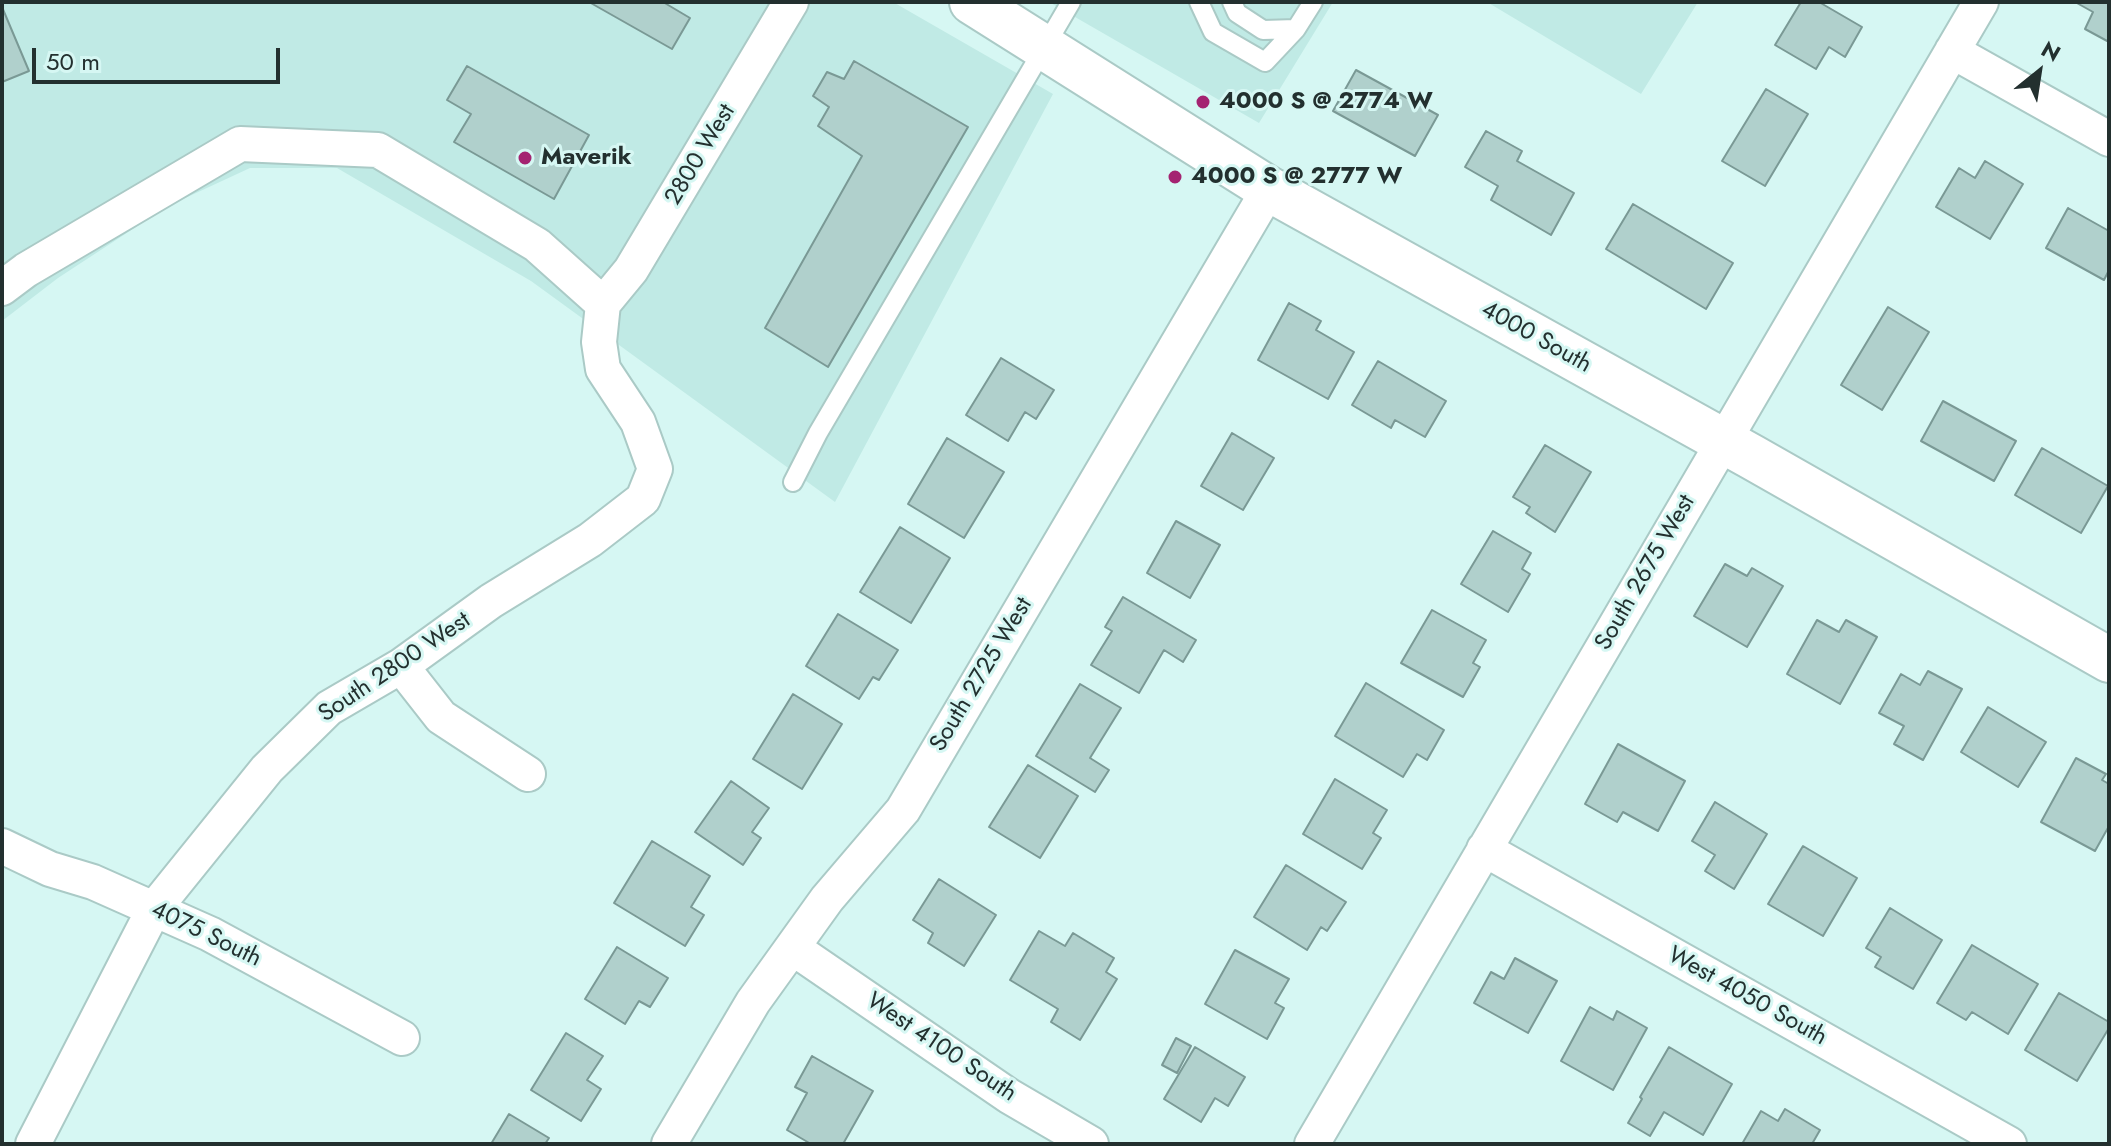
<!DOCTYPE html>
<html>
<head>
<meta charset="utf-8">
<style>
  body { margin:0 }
  #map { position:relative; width:2111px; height:1146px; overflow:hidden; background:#d6f7f3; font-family:Jost,sans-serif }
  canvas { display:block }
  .frame { position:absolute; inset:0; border:4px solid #23302f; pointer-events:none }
  .north { position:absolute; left:1999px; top:32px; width:80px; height:80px; -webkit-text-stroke:6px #d6f7f3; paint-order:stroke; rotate:30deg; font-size:22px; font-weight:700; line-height:32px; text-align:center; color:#23302f }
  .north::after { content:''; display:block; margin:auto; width:28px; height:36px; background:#23302f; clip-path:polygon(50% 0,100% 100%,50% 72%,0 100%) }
  .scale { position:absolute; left:32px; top:48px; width:248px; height:36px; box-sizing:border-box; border:4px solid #23302f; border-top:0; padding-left:10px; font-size:24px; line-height:28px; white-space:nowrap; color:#23302f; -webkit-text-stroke:6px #d6f7f3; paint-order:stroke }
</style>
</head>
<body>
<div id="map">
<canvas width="2111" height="1146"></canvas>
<div class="frame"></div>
<div class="north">N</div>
<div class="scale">50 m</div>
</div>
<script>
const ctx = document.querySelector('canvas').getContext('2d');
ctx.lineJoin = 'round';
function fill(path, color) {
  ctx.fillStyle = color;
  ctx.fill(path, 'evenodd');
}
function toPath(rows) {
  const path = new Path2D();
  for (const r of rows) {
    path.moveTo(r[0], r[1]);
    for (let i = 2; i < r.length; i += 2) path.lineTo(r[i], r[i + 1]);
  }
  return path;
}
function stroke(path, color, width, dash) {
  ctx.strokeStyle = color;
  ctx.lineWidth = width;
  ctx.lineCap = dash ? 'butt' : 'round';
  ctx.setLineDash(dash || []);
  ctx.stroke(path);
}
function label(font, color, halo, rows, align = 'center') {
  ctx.font = font + ' Jost,sans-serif';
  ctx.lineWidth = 6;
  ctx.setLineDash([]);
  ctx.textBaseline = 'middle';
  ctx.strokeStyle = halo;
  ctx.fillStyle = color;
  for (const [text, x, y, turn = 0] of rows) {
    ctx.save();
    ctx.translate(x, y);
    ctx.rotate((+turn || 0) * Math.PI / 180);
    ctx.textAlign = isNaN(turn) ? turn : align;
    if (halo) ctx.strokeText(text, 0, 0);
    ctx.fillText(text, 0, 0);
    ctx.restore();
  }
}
fill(toPath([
  [2,2,893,2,1053,94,835,502,531,281,337,168,250,168,168,206,58,278,2,321],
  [1049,2,1333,2,1259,123],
  [1487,2,1698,2,1641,94]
]), '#c0eae5');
const building = toPath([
  [589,2,663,2,690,18,672,49,589,2],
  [1801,2,1819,2,1862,27,1845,57,1829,47,1816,69,1775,45,1801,2],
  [2075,2,2109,2,2109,42,2085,29,2093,12,2075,2],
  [2,7,29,71,2,82,2,7],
  [854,61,968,127,828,367,765,328,862,156,818,126,829,107,813,96,827,72,844,79,854,61],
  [467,66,589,135,554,199,454,142,471,114,447,100,467,66],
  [1356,70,1438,115,1415,156,1333,111,1356,70],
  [1766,89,1808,114,1765,186,1722,161,1766,89],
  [1486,131,1522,151,1517,161,1574,193,1551,235,1491,200,1498,186,1465,167,1486,131],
  [1985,161,2023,184,1990,239,1936,207,1959,168,1975,178,1985,161],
  [1633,204,1733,263,1706,309,1606,249,1633,204],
  [2068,208,2109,231,2109,270,2104,280,2046,248,2068,208],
  [1289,303,1321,321,1316,330,1354,352,1328,399,1258,360,1289,303],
  [1888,307,1929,332,1882,410,1841,385,1888,307],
  [1001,358,1054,390,1036,419,1025,412,1008,441,966,415,1001,358],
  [1378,361,1446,401,1425,437,1395,420,1391,428,1352,405,1378,361],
  [1943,401,2016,441,1994,481,1921,441,1943,401],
  [1232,433,1274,458,1243,510,1201,486,1232,433],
  [947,438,1004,472,964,538,908,504,947,438],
  [1545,445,1591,472,1555,532,1526,513,1530,507,1513,497,1545,445],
  [2042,448,2108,486,2081,533,2015,495,2042,448],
  [1176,521,1220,545,1190,598,1147,573,1176,521],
  [900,527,950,558,911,623,860,592,900,527],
  [1493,531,1531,553,1522,569,1530,574,1508,612,1461,584,1493,531],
  [1725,564,1747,576,1752,568,1783,586,1747,647,1694,616,1725,564],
  [1123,597,1196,640,1183,662,1164,650,1139,693,1091,665,1112,631,1105,627,1123,597],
  [1432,610,1486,640,1473,663,1480,667,1463,697,1401,663,1432,610],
  [838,614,898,650,879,680,873,677,859,699,806,666,838,614],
  [1817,620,1839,632,1846,620,1877,637,1840,704,1787,674,1817,620],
  [1928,671,1962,689,1923,760,1894,744,1904,726,1879,713,1901,674,1920,685,1928,671],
  [1366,683,1444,730,1427,760,1417,754,1403,777,1335,736,1366,683],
  [1080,684,1121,708,1090,758,1109,770,1095,792,1036,756,1080,684],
  [793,694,842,724,802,789,753,759,793,694],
  [1988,707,2046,742,2018,787,1961,752,1988,707],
  [1618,744,1685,781,1658,831,1623,812,1617,822,1585,804,1618,744],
  [2076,758,2106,774,2102,780,2109,784,2109,826,2095,851,2041,822,2076,758],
  [1028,765,1078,796,1040,858,989,827,1028,765],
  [1335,779,1387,810,1373,833,1381,838,1362,869,1303,834,1335,779],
  [731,781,769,808,752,832,761,838,743,865,695,832,731,781],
  [1715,802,1767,834,1734,889,1705,871,1715,855,1692,841,1715,802],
  [652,841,710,876,691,907,704,915,685,946,614,903,652,841],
  [1803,846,1857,878,1823,936,1768,904,1803,846],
  [1286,865,1346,902,1327,931,1321,927,1307,950,1254,917,1286,865],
  [939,879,996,915,964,966,928,943,933,933,913,920,939,879],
  [1890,908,1942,940,1913,989,1875,967,1881,957,1866,948,1890,908],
  [1039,931,1065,946,1073,933,1114,958,1106,972,1117,979,1080,1040,1051,1022,1058,1009,1010,980,1039,931],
  [1972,945,2038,984,2008,1034,1972,1012,1966,1020,1937,1003,1972,945],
  [617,947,668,978,650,1007,639,1001,625,1024,585,999,617,947],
  [1235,950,1289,979,1275,1003,1284,1008,1267,1039,1205,1004,1235,950],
  [1515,958,1557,981,1528,1033,1474,1003,1491,972,1504,979,1515,958],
  [2059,993,2109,1022,2109,1028,2077,1081,2025,1050,2059,993],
  [1590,1007,1613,1020,1617,1011,1647,1028,1613,1090,1561,1061,1590,1007],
  [566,1033,603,1056,587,1080,601,1089,581,1121,531,1090,566,1033],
  [1176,1038,1191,1046,1177,1073,1162,1065,1176,1038],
  [1195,1047,1245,1077,1228,1106,1215,1098,1201,1122,1164,1099,1195,1047],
  [1669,1047,1732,1084,1703,1135,1664,1112,1650,1136,1628,1123,1642,1099,1640,1097,1669,1047],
  [812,1056,873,1091,843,1144,811,1144,787,1130,807,1093,795,1087,812,1056],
  [1785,1109,1820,1130,1812,1144,1742,1144,1761,1111,1778,1121,1785,1109],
  [509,1114,549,1138,545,1144,491,1144,509,1114]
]);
fill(building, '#b0d0cc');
stroke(building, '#7a9995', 2);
const lane = toPath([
  [1199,2,1213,32,1265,62,1296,29,1313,2],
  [1232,2,1237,13,1263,30,1296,29],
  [793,482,818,433,1071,2]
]);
const street = toPath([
  [1952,51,2109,139],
  [2,288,26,270,240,144,378,150,537,245,603,304],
  [603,304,631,270,791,2],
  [401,666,441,717,528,774],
  [2,846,50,869,93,882,210,934,402,1038],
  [1484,849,2009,1144],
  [793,948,1009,1096,1091,1144],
  [33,1144,154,909,267,769,329,708,401,666,491,601,590,540,643,499,655,469,638,422,603,369,599,342,603,304],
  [669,1144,753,1002,827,899,903,810,1269,189],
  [1312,1144,1981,2]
]);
const secondary = toPath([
  [972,2,1269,189,1752,457,2109,660]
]);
stroke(lane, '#aacac6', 22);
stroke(street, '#aacac6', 38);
stroke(secondary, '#aacac6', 48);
stroke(lane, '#fff', 18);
stroke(street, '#fff', 34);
stroke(secondary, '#fff', 44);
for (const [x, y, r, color] of [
  [1203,102,8,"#a42371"],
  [525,158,8,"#a42371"],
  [1175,177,8,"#a42371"]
]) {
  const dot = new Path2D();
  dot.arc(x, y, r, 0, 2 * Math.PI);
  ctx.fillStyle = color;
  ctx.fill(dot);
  stroke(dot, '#d6f7f3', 3);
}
label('bold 24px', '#23302f', '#d6f7f3', [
  ["4000 S @ 2774 W",1219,102],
  ["Maverik",541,158],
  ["4000 S @ 2777 W",1191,177]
], 'left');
label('24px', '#23302f', '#d6f7f3', [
  ["2800 West",701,155,-59],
  ["4000 South",1536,338,29],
  ["South 2675 West",1646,573,-60],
  ["South 2800 West",395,668,-34],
  ["South 2725 West",982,675,-59],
  ["4075 South",206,935,26],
  ["West 4050 South",1747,997,29],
  ["West 4100 South",941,1048,34]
]);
</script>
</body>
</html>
